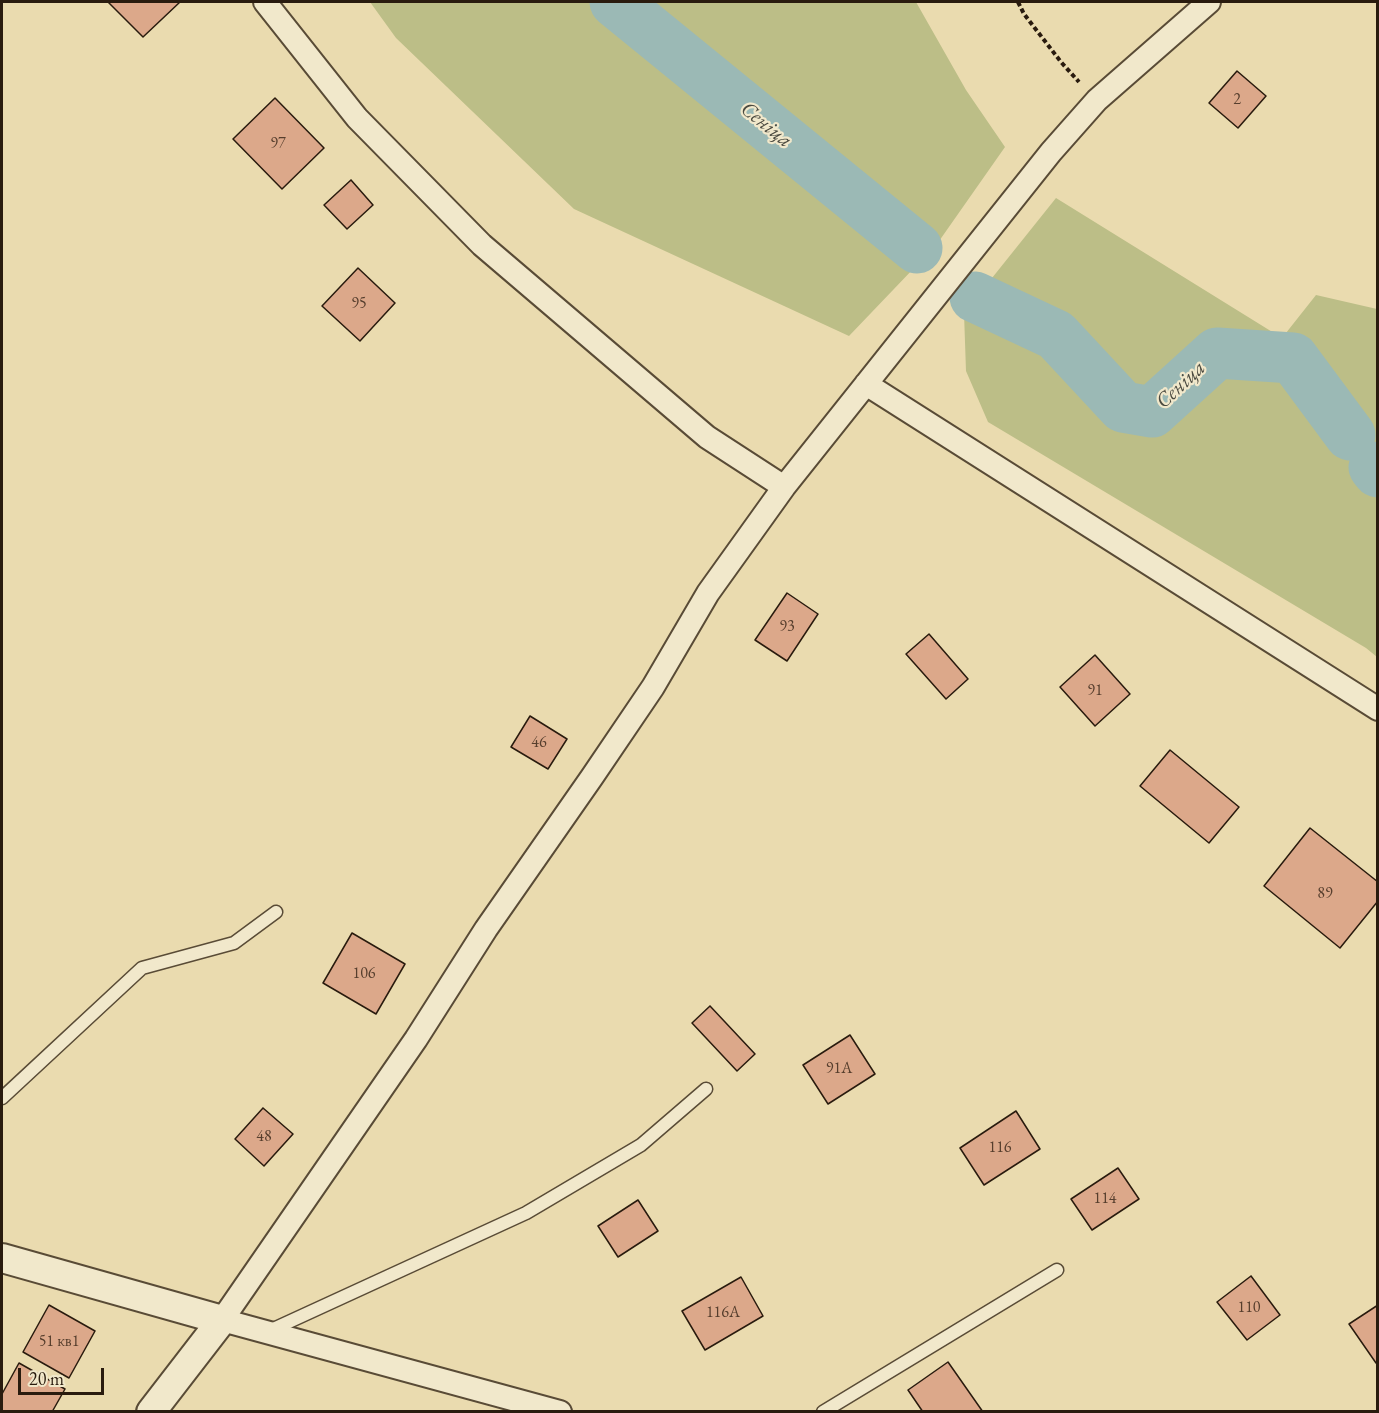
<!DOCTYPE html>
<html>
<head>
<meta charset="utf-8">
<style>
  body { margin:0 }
  #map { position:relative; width:1379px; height:1413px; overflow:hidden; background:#eadbaf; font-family:"EB Garamond",serif }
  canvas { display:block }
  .frame { position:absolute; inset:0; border:3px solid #291b0e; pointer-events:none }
  .scale { position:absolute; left:18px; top:1368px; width:86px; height:27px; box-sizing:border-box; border:3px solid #291b0e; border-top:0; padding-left:8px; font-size:18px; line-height:21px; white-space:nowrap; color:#291b0e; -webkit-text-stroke:4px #f1e8cb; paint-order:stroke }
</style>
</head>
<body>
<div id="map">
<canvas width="1379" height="1413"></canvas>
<div class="frame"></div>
<div class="scale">20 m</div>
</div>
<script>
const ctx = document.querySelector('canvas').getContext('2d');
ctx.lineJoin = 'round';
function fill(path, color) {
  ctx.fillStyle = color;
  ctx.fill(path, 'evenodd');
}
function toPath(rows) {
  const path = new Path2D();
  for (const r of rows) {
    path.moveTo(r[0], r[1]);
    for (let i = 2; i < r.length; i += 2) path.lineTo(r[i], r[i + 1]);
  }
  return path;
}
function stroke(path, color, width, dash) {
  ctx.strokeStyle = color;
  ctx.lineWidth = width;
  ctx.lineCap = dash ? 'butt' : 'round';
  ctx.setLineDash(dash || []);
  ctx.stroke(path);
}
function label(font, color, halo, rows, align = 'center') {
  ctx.font = font + ' "EB Garamond",serif';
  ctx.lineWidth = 4.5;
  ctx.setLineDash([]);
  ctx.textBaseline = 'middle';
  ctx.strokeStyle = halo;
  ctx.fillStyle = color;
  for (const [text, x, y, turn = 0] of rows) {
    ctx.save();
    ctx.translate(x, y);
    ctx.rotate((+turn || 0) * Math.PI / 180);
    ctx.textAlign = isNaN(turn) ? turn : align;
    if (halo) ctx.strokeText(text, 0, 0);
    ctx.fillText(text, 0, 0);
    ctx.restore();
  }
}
fill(toPath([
  [370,2,916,2,966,90,1005,147,937,244,849,336,574,209,396,38],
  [1056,198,1282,338,1316,295,1377,309,1377,657,1366,648,988,422,966,371,964,313]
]), '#bcbe87');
stroke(toPath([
  [615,2,917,248],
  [975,297,1056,335,1123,407,1152,412,1217,353,1293,358,1350,435],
  [1374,467,1378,472]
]), '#9bb9b5', 51);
const building = toPath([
  [108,2,180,2,143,37,108,2],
  [1237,71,1266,96,1238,128,1209,103,1237,71],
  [275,98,324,148,282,189,233,139,275,98],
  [351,180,373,205,347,229,324,205,351,180],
  [358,268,395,303,360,341,322,306,358,268],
  [787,593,818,614,787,661,755,640,787,593],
  [929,634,968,679,946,699,906,654,929,634],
  [1095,655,1130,694,1095,726,1060,687,1095,655],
  [530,716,567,739,548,769,511,747,530,716],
  [1170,750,1239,807,1209,843,1140,786,1170,750],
  [1310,828,1378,882,1378,901,1340,948,1264,886,1310,828],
  [352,933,405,964,376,1014,323,983,352,933],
  [710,1006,755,1054,737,1071,692,1023,710,1006],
  [850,1035,875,1074,828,1104,803,1065,850,1035],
  [263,1108,293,1134,264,1166,235,1139,263,1108],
  [1016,1111,1040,1149,984,1185,960,1148,1016,1111],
  [1118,1168,1139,1199,1092,1230,1071,1199,1118,1168],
  [638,1200,658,1231,618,1257,598,1226,638,1200],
  [1251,1276,1280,1315,1247,1340,1217,1302,1251,1276],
  [741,1277,763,1316,705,1350,682,1311,741,1277],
  [49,1305,95,1331,69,1378,23,1352,49,1305],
  [1378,1305,1378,1362,1376,1363,1349,1324,1378,1305],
  [948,1362,983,1412,923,1412,908,1390,948,1362],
  [19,1363,65,1389,52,1412,2,1412,2,1394,19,1363]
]);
fill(building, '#dca88a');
stroke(building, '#291b0e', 1.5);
const service = toPath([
  [2,1098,142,968,234,943,276,912],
  [269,1331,526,1213,641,1145,706,1089],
  [823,1412,1057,1270]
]);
const minor = toPath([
  [265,2,357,118,482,245,707,437,784,487],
  [866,384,1378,709],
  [560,1412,222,1320,416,1039,486,929,592,777,653,687,708,593,784,487,1051,152,1097,100,1209,2]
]);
const tertiary = toPath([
  [2,1258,222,1320,151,1412]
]);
stroke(service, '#594b36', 15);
stroke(minor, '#594b36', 26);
stroke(tertiary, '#594b36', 32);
stroke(toPath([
  [1018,2,1024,14,1061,62,1079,82]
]), '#291b0e', 4, [4.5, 3]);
stroke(service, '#f1e8cb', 12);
stroke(minor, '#f1e8cb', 22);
stroke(tertiary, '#f1e8cb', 28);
label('16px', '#563e2d', null, [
  ["2",1237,100],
  ["97",278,144],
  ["95",359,304],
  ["93",787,627],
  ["91",1095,691],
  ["46",539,743],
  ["89",1325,894],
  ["106",364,974],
  ["91А",839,1069],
  ["48",264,1137],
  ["116",1000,1148],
  ["114",1105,1199],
  ["110",1249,1308],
  ["116А",723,1313],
  ["51 кв1",59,1342]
]);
label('italic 21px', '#4b4a40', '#f1e8cb', [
  ["Сеніца",766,125,39],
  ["Сеніца",1181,385,-43]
]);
</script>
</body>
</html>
